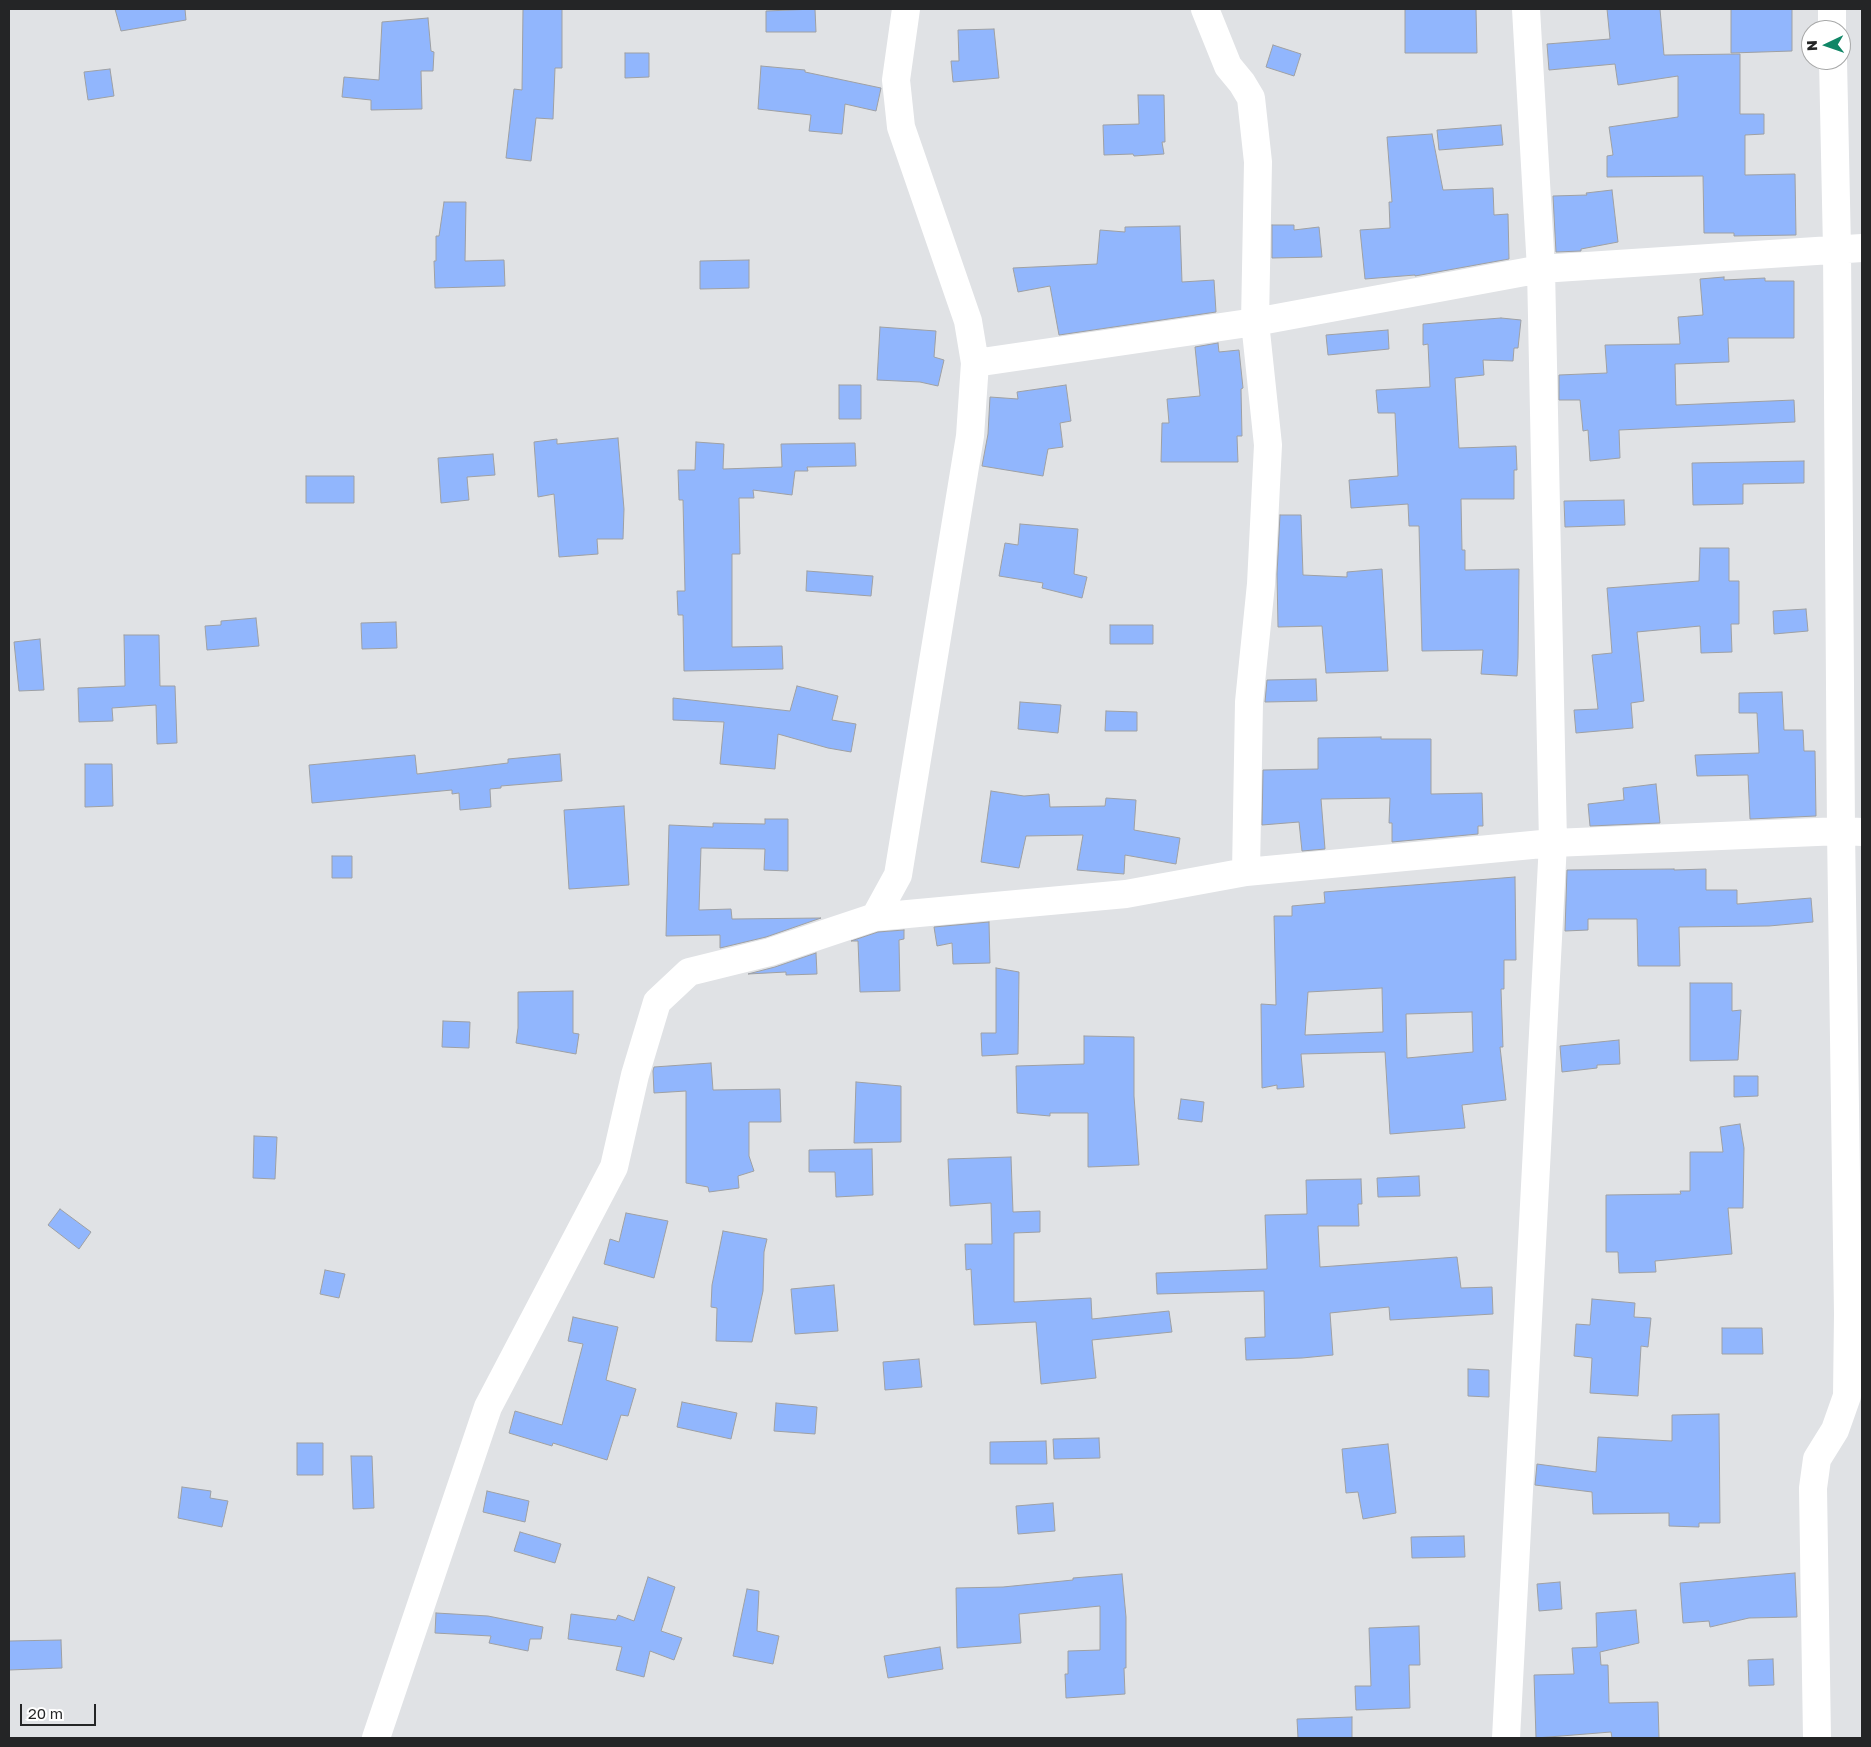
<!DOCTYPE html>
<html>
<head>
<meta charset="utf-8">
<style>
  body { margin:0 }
  #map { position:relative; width:1871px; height:1747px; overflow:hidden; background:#e0e2e5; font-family:"Golos Text",sans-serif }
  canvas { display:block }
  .frame { position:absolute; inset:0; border:10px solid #242526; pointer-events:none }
  .north { position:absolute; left:1801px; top:20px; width:50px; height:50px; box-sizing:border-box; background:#fff; border:1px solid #a7a8a8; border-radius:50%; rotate:267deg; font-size:14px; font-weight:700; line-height:20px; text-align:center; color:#242526 }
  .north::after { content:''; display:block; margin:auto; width:18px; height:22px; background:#108666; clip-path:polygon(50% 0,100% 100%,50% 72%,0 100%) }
  .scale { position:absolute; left:20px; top:1704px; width:76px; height:22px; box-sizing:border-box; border:2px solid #242526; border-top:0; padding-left:6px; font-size:15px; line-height:18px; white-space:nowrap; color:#242526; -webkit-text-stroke:4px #fff; paint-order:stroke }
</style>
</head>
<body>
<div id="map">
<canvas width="1871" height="1747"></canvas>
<div class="frame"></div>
<div class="north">N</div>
<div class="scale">20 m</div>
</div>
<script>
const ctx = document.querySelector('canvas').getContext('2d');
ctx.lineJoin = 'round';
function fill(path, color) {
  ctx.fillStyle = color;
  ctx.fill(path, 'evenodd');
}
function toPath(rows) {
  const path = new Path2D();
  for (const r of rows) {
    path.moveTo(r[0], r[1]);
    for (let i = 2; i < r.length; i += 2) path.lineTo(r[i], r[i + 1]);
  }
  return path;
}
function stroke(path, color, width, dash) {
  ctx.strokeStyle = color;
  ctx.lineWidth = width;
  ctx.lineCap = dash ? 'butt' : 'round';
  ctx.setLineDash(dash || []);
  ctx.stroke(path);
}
const building = toPath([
  [115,9,185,9,186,20,121,31,115,9],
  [523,9,562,9,562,68,555,68,553,119,536,118,531,161,506,158,514,89,522,90,523,9],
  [815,9,816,32,766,32,766,11,815,9],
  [1405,9,1476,9,1477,53,1405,53,1405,9],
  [1607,9,1660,9,1664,55,1740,54,1740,114,1764,114,1764,134,1745,135,1745,175,1795,174,1796,235,1734,236,1734,233,1704,233,1703,176,1607,177,1607,156,1613,155,1609,127,1678,117,1678,76,1618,85,1615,64,1549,70,1547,44,1610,39,1607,9],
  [1731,9,1792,9,1792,51,1731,53,1731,9],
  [428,18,431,51,434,52,433,71,421,71,422,109,371,110,371,100,342,97,344,77,379,80,382,22,428,18],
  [994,29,999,78,953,82,951,61,959,61,958,30,994,29],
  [1273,45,1301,54,1294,76,1266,67,1273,45],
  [625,53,649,53,649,77,625,78,625,53],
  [761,66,805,70,805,72,881,88,876,111,845,104,842,134,809,131,811,115,758,109,761,66],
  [110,69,114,96,88,100,84,72,110,69],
  [1138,95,1164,95,1165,142,1162,142,1164,154,1134,156,1133,154,1104,155,1103,125,1139,124,1138,95],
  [1501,125,1503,145,1439,150,1437,130,1501,125],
  [1432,134,1443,190,1493,188,1494,215,1508,214,1509,259,1415,276,1415,275,1365,279,1360,230,1390,228,1389,202,1392,202,1387,137,1432,134],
  [1612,190,1618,242,1581,249,1581,251,1556,252,1553,196,1587,195,1586,193,1612,190],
  [444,202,466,202,465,261,504,260,505,286,435,288,434,261,436,261,436,236,439,236,444,202],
  [1272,225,1294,225,1294,230,1319,227,1322,257,1272,258,1272,225],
  [1180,226,1182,282,1214,280,1216,312,1059,335,1050,286,1018,292,1013,268,1097,264,1100,230,1125,232,1125,227,1180,226],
  [749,260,749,288,700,289,700,261,749,260],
  [1724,277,1724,280,1765,278,1765,281,1794,281,1794,338,1728,338,1729,362,1675,364,1676,405,1794,400,1795,422,1619,430,1620,458,1590,461,1588,430,1583,431,1580,400,1559,400,1559,375,1607,373,1605,345,1680,344,1678,317,1703,315,1700,279,1724,277],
  [1501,318,1521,320,1518,348,1514,348,1513,361,1483,360,1484,375,1455,378,1459,448,1516,446,1517,470,1514,470,1514,499,1461,499,1462,550,1465,550,1465,570,1519,569,1518,658,1517,676,1481,674,1483,650,1422,651,1419,526,1409,526,1408,504,1351,508,1349,480,1398,476,1395,413,1378,413,1376,390,1430,387,1428,344,1423,345,1423,324,1501,318],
  [880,327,936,331,934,357,944,360,938,386,920,382,877,380,880,327],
  [1388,330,1389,349,1328,355,1326,335,1388,330],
  [1218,343,1219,352,1239,350,1243,388,1241,389,1242,436,1237,436,1238,462,1161,462,1162,423,1169,423,1167,399,1200,396,1195,347,1218,343],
  [839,385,861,385,861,419,839,419,839,385],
  [1066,385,1071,421,1060,423,1063,447,1048,449,1043,476,982,466,988,434,990,397,1018,399,1017,392,1066,385],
  [618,438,624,509,623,539,597,539,598,554,559,557,554,494,538,497,534,442,557,439,557,444,618,438],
  [696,442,724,444,723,469,782,467,781,444,855,443,856,466,807,467,808,471,795,471,792,495,753,490,754,498,739,498,740,554,732,554,732,647,782,646,783,669,684,671,683,615,678,615,677,591,685,591,683,500,679,500,678,470,695,470,696,442],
  [493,454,495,475,467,477,469,500,441,503,438,458,493,454],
  [1804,461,1804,483,1743,484,1743,504,1693,505,1692,463,1804,461],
  [306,476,354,476,354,503,306,503,306,476],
  [1624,500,1625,525,1565,527,1564,501,1624,500],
  [1280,515,1301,515,1303,575,1347,577,1347,572,1382,569,1388,671,1326,673,1322,626,1278,627,1277,574,1280,515],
  [1020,524,1078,529,1074,574,1087,577,1082,598,1042,588,1043,583,999,576,1005,543,1018,545,1020,524],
  [1700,548,1729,548,1729,581,1739,581,1739,624,1731,624,1732,652,1701,653,1700,626,1637,632,1644,701,1631,703,1633,728,1576,733,1574,710,1598,709,1592,655,1612,653,1607,588,1699,581,1700,548],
  [807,571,873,576,871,596,806,591,807,571],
  [1806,609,1808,631,1774,634,1773,611,1806,609],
  [256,618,259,646,207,650,205,626,221,625,221,621,256,618],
  [396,622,397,648,362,649,361,623,396,622],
  [1110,625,1153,625,1153,644,1110,644,1110,625],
  [124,635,159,635,160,686,175,686,177,743,157,744,156,705,112,708,113,721,79,722,78,688,125,686,124,635],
  [40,639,44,690,19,691,14,642,40,639],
  [1316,679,1317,701,1265,702,1267,680,1316,679],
  [797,686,838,696,832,720,856,724,851,752,828,748,778,734,775,769,720,764,724,722,673,720,673,698,790,711,797,686],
  [1782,692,1784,730,1803,730,1804,751,1815,751,1816,816,1750,819,1748,775,1697,776,1695,755,1759,753,1757,713,1739,713,1739,693,1782,692],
  [1020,702,1061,705,1058,733,1018,729,1020,702],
  [1106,711,1137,712,1137,731,1105,731,1106,711],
  [1381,737,1381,739,1431,739,1431,794,1482,793,1483,826,1478,826,1478,834,1392,842,1392,823,1389,823,1390,798,1321,799,1325,849,1302,851,1299,822,1262,825,1263,770,1318,769,1318,738,1381,737],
  [560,754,562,781,501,786,501,788,490,789,491,807,460,810,459,793,452,794,452,790,312,803,309,765,415,755,417,774,508,763,508,759,560,754],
  [85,764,112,764,113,806,85,807,85,764],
  [1656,784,1660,823,1590,826,1588,804,1624,800,1623,788,1656,784],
  [991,791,1024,796,1049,794,1050,807,1105,806,1106,798,1136,800,1134,830,1180,838,1176,864,1125,855,1124,874,1077,870,1083,835,1026,836,1019,868,981,862,991,791],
  [624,806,629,885,569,889,564,810,624,806],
  [765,819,788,819,788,871,764,870,765,849,701,848,699,910,731,909,732,919,821,918,766,937,720,948,720,935,666,936,669,825,713,827,713,823,765,824,765,819],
  [332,856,352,856,352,878,332,878,332,856],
  [1674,869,1674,870,1706,869,1706,890,1737,890,1737,904,1811,898,1813,922,1769,926,1679,927,1680,966,1638,966,1637,919,1588,919,1588,930,1565,931,1567,870,1674,869],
  [1515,877,1516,960,1504,960,1504,989,1501,989,1503,1047,1500,1047,1506,1100,1462,1105,1465,1128,1390,1134,1385,1052,1301,1054,1304,1087,1277,1089,1277,1085,1262,1088,1261,1004,1276,1005,1274,916,1292,916,1292,906,1325,903,1324,892,1515,877],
  [1382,988,1383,1032,1305,1035,1308,992,1382,988],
  [1472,1012,1473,1052,1407,1058,1406,1014,1472,1012],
  [989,922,990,963,953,964,952,943,937,946,934,927,989,922],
  [904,930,904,939,899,940,900,991,860,992,858,941,851,941,878,932,904,930],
  [816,953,817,974,786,975,786,972,748,974,775,967,816,953],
  [996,968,1019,972,1018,1054,982,1056,981,1033,996,1033,996,968],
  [1690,983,1732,983,1732,1011,1741,1010,1738,1060,1690,1061,1690,983],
  [573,991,573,1033,579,1034,576,1054,516,1043,518,1028,518,992,573,991],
  [443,1021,470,1022,469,1048,442,1047,443,1021],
  [1084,1036,1134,1037,1134,1096,1139,1165,1088,1167,1088,1113,1050,1113,1050,1116,1017,1113,1016,1066,1084,1064,1084,1036],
  [1619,1040,1620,1064,1597,1065,1597,1068,1562,1072,1560,1046,1619,1040],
  [711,1063,713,1090,780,1089,781,1122,749,1122,749,1156,754,1171,738,1176,739,1188,709,1192,708,1187,686,1183,686,1091,654,1093,653,1071,654,1067,711,1063],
  [1734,1076,1758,1076,1758,1096,1734,1097,1734,1076],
  [856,1082,901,1086,901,1142,854,1143,856,1082],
  [1181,1099,1204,1102,1202,1122,1178,1119,1181,1099],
  [1740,1124,1744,1148,1743,1208,1728,1208,1732,1254,1655,1261,1656,1272,1619,1273,1618,1252,1606,1252,1606,1195,1681,1194,1680,1191,1690,1191,1690,1152,1723,1152,1720,1127,1740,1124],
  [254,1136,277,1137,275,1179,253,1178,254,1136],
  [872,1149,873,1195,836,1197,835,1172,809,1172,809,1150,872,1149],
  [1011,1157,1013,1212,1040,1211,1040,1232,1014,1233,1014,1302,1091,1298,1092,1319,1169,1311,1172,1332,1092,1340,1096,1378,1041,1384,1036,1322,974,1325,971,1269,966,1270,965,1244,992,1244,991,1203,950,1206,948,1159,1011,1157],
  [1419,1176,1420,1196,1378,1197,1377,1178,1419,1176],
  [1361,1179,1362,1204,1358,1204,1359,1226,1318,1226,1320,1267,1457,1257,1461,1288,1492,1287,1493,1314,1390,1320,1389,1307,1330,1313,1333,1355,1302,1358,1246,1360,1245,1338,1265,1337,1264,1291,1157,1294,1156,1273,1267,1269,1265,1215,1307,1214,1306,1180,1361,1179],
  [60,1209,91,1232,79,1249,48,1225,60,1209],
  [626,1213,668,1221,654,1278,604,1264,610,1239,619,1242,626,1213],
  [723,1231,767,1239,764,1252,763,1291,752,1342,716,1341,717,1308,711,1307,712,1285,723,1231],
  [325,1270,345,1274,339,1298,320,1294,325,1270],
  [834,1285,838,1331,795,1334,791,1289,834,1285],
  [1592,1299,1635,1303,1634,1317,1651,1318,1648,1347,1641,1346,1638,1396,1590,1393,1592,1358,1574,1356,1576,1324,1590,1325,1592,1299],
  [573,1317,618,1327,606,1380,636,1389,628,1416,621,1415,607,1460,553,1443,552,1446,509,1433,515,1411,562,1425,583,1344,568,1341,573,1317],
  [1722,1328,1762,1328,1763,1354,1722,1354,1722,1328],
  [919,1359,922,1387,885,1390,883,1362,919,1359],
  [1468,1369,1489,1370,1489,1397,1468,1396,1468,1369],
  [682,1402,737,1413,731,1439,677,1427,682,1402],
  [776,1403,817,1407,815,1434,774,1431,776,1403],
  [1719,1414,1720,1523,1699,1523,1699,1527,1669,1526,1669,1513,1593,1514,1592,1492,1535,1485,1537,1464,1596,1472,1598,1437,1672,1441,1672,1415,1719,1414],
  [1099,1438,1100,1458,1054,1459,1053,1439,1099,1438],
  [1046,1441,1047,1464,990,1464,990,1442,1046,1441],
  [297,1443,323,1443,323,1475,297,1475,297,1443],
  [1388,1444,1396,1513,1363,1519,1358,1492,1346,1493,1342,1449,1388,1444],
  [351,1456,372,1456,374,1508,353,1509,351,1456],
  [182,1487,211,1491,210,1498,228,1501,222,1527,178,1518,182,1487],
  [487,1491,529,1501,525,1522,483,1512,487,1491],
  [1053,1503,1055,1531,1018,1534,1016,1506,1053,1503],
  [520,1532,561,1544,555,1563,514,1551,520,1532],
  [1464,1536,1465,1557,1412,1558,1411,1537,1464,1536],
  [1795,1573,1797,1617,1749,1618,1710,1627,1709,1621,1683,1623,1680,1583,1795,1573],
  [1122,1574,1126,1617,1126,1668,1124,1668,1125,1694,1066,1698,1065,1674,1068,1674,1068,1651,1100,1650,1100,1606,1019,1614,1021,1643,957,1648,956,1588,1003,1587,1073,1580,1073,1578,1122,1574],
  [648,1577,675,1587,661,1631,682,1638,674,1660,650,1651,644,1677,616,1670,622,1647,568,1639,571,1614,616,1620,618,1615,634,1621,648,1577],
  [1560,1582,1562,1609,1539,1611,1537,1584,1560,1582],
  [747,1589,759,1591,757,1631,779,1636,773,1664,733,1656,747,1589],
  [1636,1610,1639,1643,1600,1652,1601,1665,1608,1665,1609,1703,1658,1702,1659,1738,1612,1738,1611,1732,1536,1738,1534,1675,1574,1674,1572,1648,1597,1647,1596,1613,1636,1610],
  [436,1613,488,1616,543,1627,541,1639,530,1639,528,1651,489,1643,491,1636,435,1633,436,1613],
  [1419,1626,1420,1665,1409,1665,1410,1708,1356,1710,1355,1686,1371,1686,1369,1628,1419,1626],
  [61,1640,62,1668,9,1670,9,1641,61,1640],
  [940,1647,943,1669,888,1678,884,1656,940,1647],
  [1773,1659,1774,1685,1749,1686,1748,1660,1773,1659],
  [1352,1717,1352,1738,1298,1738,1297,1719,1352,1717]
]);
fill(building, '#91b6fd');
stroke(building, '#9ea0a3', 1);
stroke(toPath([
  [1205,9,1228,66,1242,83,1251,98,1258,162,1255,322,1268,445,1261,584,1249,702,1246,872],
  [1832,9,1832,30],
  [975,363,1255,322,1541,269,1862,248],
  [875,917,1126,894,1246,872,1553,843,1841,831,1862,832],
  [376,1738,488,1407,614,1167,635,1075,657,1002,689,972,770,952,875,917,898,875,970,436,975,363,968,321,901,127,896,80,906,9],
  [1506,1738,1553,843,1541,269,1526,9],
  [1817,1738,1813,1488,1817,1459,1835,1430,1847,1396,1848,1314,1841,831,1837,249,1833,60]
]), '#fff', 28);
</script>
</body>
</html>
